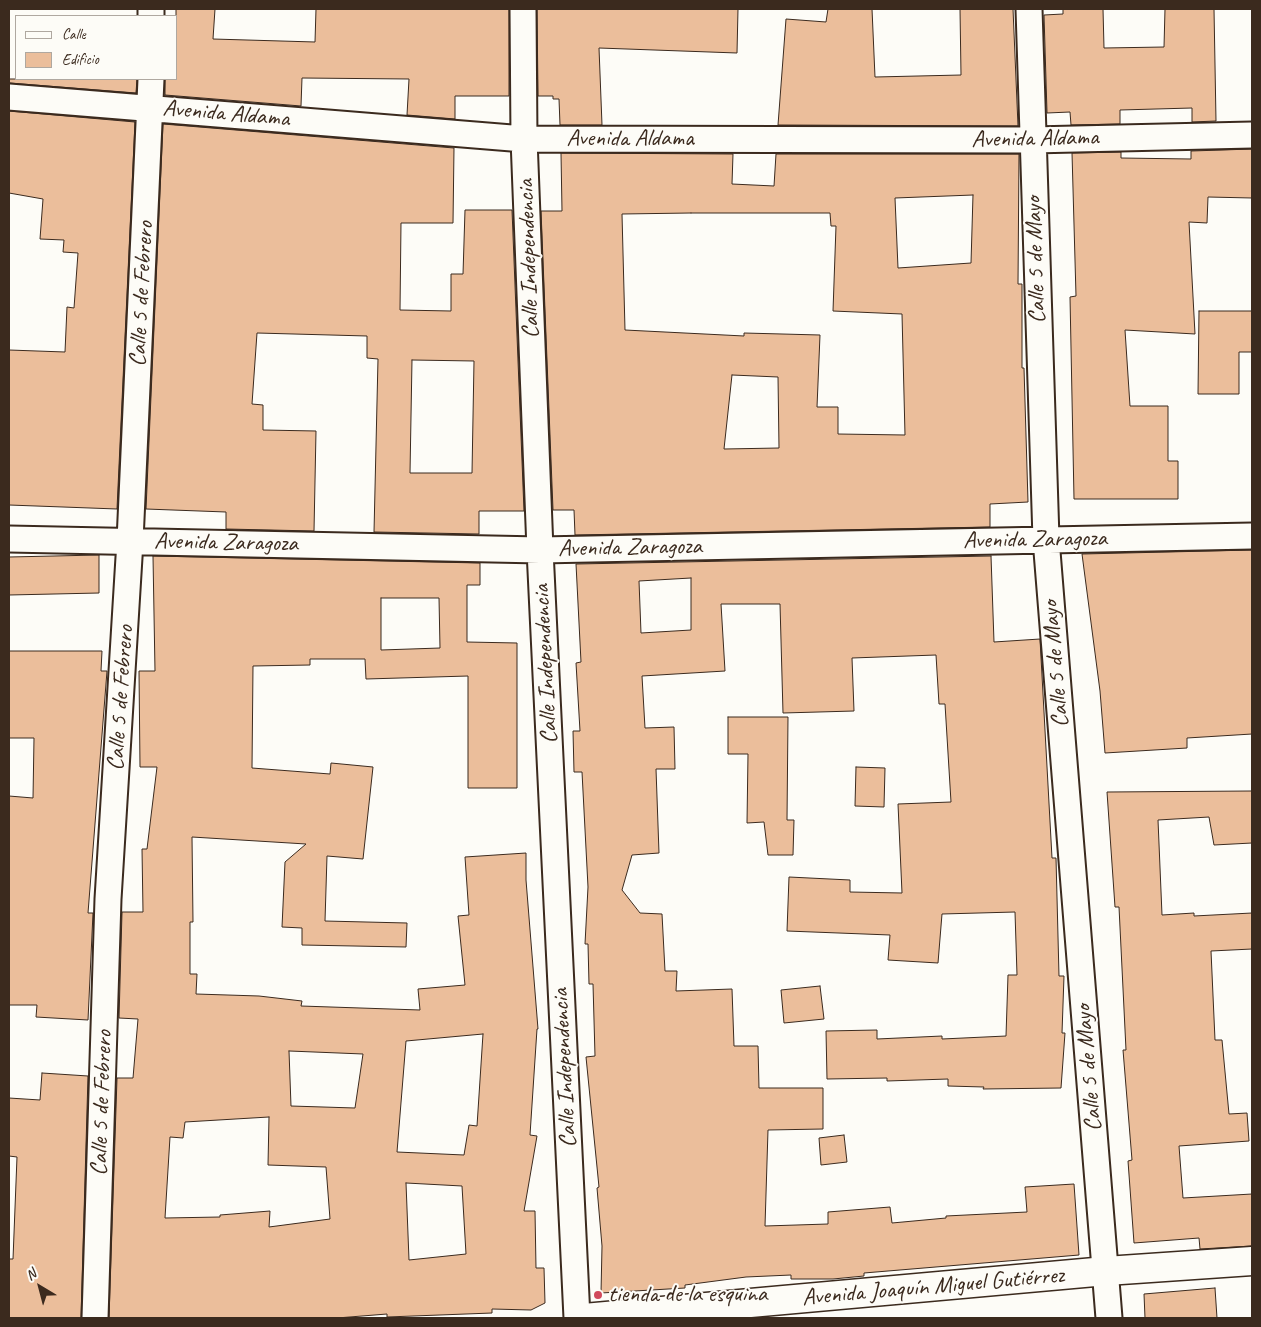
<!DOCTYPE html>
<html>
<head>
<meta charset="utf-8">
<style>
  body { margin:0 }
  #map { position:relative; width:1261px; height:1327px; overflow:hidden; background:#fdfcf7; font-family:Caveat,sans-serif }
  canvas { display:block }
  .frame { position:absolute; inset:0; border:10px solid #3b2a1e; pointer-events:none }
  .legend { position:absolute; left:15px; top:15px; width:162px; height:65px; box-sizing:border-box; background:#fdfcf7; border:1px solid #afa8a0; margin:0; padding:6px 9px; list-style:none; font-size:15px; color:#3b2a1e }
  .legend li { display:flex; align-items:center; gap:10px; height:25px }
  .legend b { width:25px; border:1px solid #afa8a0 }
  .north { position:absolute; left:15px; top:1262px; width:50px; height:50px; -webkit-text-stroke:4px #fdfcf7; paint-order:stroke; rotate:323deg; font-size:14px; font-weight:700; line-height:20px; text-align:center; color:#3b2a1e }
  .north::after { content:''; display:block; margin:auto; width:18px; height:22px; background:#3b2a1e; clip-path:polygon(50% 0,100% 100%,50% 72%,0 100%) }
</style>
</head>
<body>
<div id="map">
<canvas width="1261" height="1327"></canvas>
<div class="frame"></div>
<ul class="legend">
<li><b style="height:6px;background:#fdfcf7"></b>Calle</li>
<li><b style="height:14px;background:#ebbe9b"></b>Edificio</li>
</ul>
<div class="north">N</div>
</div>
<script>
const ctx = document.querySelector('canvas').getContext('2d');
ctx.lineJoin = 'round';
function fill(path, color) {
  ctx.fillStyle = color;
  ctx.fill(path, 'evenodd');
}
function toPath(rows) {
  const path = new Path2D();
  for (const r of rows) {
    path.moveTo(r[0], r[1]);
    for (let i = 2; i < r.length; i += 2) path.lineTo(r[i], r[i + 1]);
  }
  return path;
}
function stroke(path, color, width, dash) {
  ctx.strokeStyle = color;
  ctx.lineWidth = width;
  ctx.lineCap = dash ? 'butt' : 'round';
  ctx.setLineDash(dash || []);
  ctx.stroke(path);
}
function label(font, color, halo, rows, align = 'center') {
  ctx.font = font + ' Caveat,sans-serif';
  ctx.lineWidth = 4;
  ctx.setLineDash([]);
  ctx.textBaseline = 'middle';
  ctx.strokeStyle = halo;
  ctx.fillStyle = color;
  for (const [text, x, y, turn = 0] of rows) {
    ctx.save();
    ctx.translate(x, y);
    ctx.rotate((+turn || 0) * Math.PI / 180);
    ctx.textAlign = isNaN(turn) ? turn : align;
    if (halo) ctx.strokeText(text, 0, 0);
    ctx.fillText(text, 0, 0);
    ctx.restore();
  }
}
const building = toPath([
  [176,9,215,9,213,39,315,42,316,9,509,9,509,96,455,96,455,119,407,115,409,79,302,78,301,106,165,95,165,79,176,79,176,9],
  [537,9,738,9,737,53,599,48,602,125,560,125,559,99,553,99,553,96,538,96,537,9],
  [828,9,872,9,875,77,961,75,960,9,1013,9,1018,126,778,125,786,19,826,22,828,9],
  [1063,9,1103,9,1104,48,1164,47,1165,9,1214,9,1216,121,1192,122,1192,108,1120,110,1120,124,1071,125,1070,112,1047,113,1044,15,1063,14,1063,9],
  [9,79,137,79,136,93,9,83,9,79],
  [9,111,135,122,117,509,9,505,9,350,65,352,67,307,74,308,78,253,63,252,64,240,40,239,43,199,9,193,9,111],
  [163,124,454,148,453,223,401,223,400,310,451,311,451,274,463,274,465,210,512,210,524,511,479,511,479,534,374,532,378,359,367,358,367,336,257,333,252,404,263,405,263,430,316,431,314,531,226,529,226,512,146,509,163,124],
  [412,360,474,361,472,473,410,473,412,360],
  [1252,149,1252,198,1208,197,1207,223,1189,222,1195,334,1125,330,1130,406,1168,406,1168,461,1178,461,1178,499,1074,499,1070,297,1076,296,1072,153,1121,152,1121,158,1191,159,1191,151,1252,149],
  [561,153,733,154,732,184,774,186,776,154,1019,154,1018,284,1022,284,1022,368,1024,368,1028,502,990,504,990,527,575,535,574,510,553,510,541,211,562,211,561,153],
  [973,195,971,263,898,268,895,198,973,195],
  [691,213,830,213,831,226,836,226,833,311,902,314,905,435,838,434,838,407,817,407,820,335,744,333,744,336,625,330,622,214,691,213],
  [732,375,778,377,779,448,724,449,732,375],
  [1199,311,1252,311,1252,352,1239,352,1239,394,1198,394,1199,311],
  [1252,550,1252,734,1187,738,1187,748,1105,753,1100,691,1082,554,1252,550],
  [99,555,99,593,9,595,9,557,99,555],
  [153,556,480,563,480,585,467,585,467,642,517,643,517,788,468,788,468,676,366,679,365,659,310,659,310,665,253,666,252,768,330,774,331,763,373,767,363,859,327,856,325,921,407,923,406,947,302,945,302,928,282,927,285,862,306,844,192,837,193,922,190,922,190,974,197,974,196,994,259,996,302,1001,301,1006,420,1010,418,989,465,985,458,916,469,915,465,857,526,853,526,880,538,1029,537,1029,530,1135,537,1136,524,1211,535,1211,536,1268,544,1268,545,1303,531,1310,492,1309,492,1313,387,1317,387,1314,337,1318,109,1318,117,1078,133,1078,138,1019,119,1018,122,912,143,912,142,849,147,849,157,767,140,767,139,671,155,671,153,556],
  [381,598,439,598,440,648,381,650,381,598],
  [483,1034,477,1126,469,1125,464,1155,397,1152,406,1041,483,1034],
  [289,1051,363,1054,355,1108,291,1106,289,1051],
  [269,1117,268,1165,326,1167,330,1219,269,1227,270,1211,220,1215,220,1217,165,1218,170,1137,183,1138,185,1122,269,1117],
  [406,1183,462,1186,466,1254,409,1260,406,1183],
  [991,556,994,642,1040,639,1052,858,1056,858,1059,976,1064,976,1062,1033,1065,1033,1061,1088,983,1089,984,1087,948,1086,948,1079,887,1081,887,1078,827,1079,826,1031,877,1030,877,1039,942,1036,942,1039,1006,1036,1008,975,1017,975,1015,912,942,914,938,963,888,960,890,935,787,931,789,877,850,880,850,892,902,893,898,804,951,802,945,704,939,704,936,655,852,658,854,711,783,713,780,604,721,604,725,671,642,676,645,728,674,727,675,769,656,769,659,853,632,855,622,890,640,913,662,914,665,971,677,971,676,991,732,989,734,1046,758,1046,759,1088,823,1088,823,1129,768,1130,765,1226,828,1224,828,1212,890,1207,892,1223,946,1218,946,1216,1027,1212,1025,1187,1074,1184,1079,1255,864,1273,864,1276,833,1279,791,1279,791,1275,746,1277,685,1285,685,1288,601,1293,602,1246,597,1188,599,1187,586,1057,595,1056,593,984,589,984,588,944,585,944,588,887,582,772,574,772,573,731,580,731,576,663,581,662,576,564,991,556],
  [691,578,691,630,641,633,639,581,691,578],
  [9,651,102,651,101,671,107,671,88,913,93,913,88,1020,36,1017,37,1005,9,1005,9,796,33,798,34,738,9,738,9,651],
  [728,717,788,717,787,820,794,820,793,855,768,855,764,822,747,823,748,754,728,754,728,717],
  [856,767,885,768,884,807,855,806,856,767],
  [1252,791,1252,843,1214,845,1209,817,1158,820,1162,915,1194,913,1194,916,1252,913,1252,949,1211,951,1215,1040,1222,1040,1229,1114,1247,1113,1249,1141,1179,1146,1183,1198,1252,1194,1252,1246,1200,1249,1199,1238,1134,1243,1128,1161,1132,1160,1123,1050,1126,1050,1119,907,1115,907,1107,792,1252,791],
  [820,986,824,1019,784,1023,781,990,820,986],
  [42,1073,88,1076,81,1318,9,1318,9,1259,13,1259,17,1157,9,1156,9,1098,40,1100,42,1073],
  [844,1135,847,1162,821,1165,819,1138,844,1135],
  [1215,1288,1217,1318,1145,1318,1144,1294,1215,1288]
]);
fill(building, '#ebbe9b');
stroke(building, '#3b2a1e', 1);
const minor = toPath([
  [523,9,524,139,540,550,577,1318],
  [1029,9,1046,539,1109,1318],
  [151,16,151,9],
  [9,97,524,139,1032,140,1252,135],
  [9,539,540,550,1252,536],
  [95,1318,108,899,130,541,151,79]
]);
const tertiary = toPath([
  [584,1318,1106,1271,1252,1261]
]);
stroke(minor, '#3b2a1e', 29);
stroke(tertiary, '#3b2a1e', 31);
stroke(minor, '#fdfcf7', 25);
stroke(tertiary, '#fdfcf7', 28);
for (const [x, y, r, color] of [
  [598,1295,5,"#d1495b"]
]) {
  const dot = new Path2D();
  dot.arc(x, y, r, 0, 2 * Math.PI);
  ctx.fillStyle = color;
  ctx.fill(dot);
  stroke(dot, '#fdfcf7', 2);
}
label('24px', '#3b2a1e', '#fdfcf7', [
  ["Avenida Aldama",226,114,5],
  ["Avenida Aldama",630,139],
  ["Avenida Aldama",1035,139,-1],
  ["Calle Independencia",529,259,-92],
  ["Calle 5 de Mayo",1036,260,-92],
  ["Calle 5 de Febrero",142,294,-87],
  ["Avenida Zaragoza",1035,540,-1],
  ["Avenida Zaragoza",226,543,1],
  ["Avenida Zaragoza",630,548,-1],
  ["Calle Independencia",546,664,-93],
  ["Calle 5 de Mayo",1056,664,-95],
  ["Calle 5 de Febrero",121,698,-86],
  ["Calle Independencia",565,1068,-93],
  ["Calle 5 de Mayo",1089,1068,-95],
  ["Calle 5 de Febrero",102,1103,-88],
  ["Avenida Joaquín Miguel Gutiérrez",933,1287,-5]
]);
label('24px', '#3b2a1e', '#fdfcf7', [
  ["tienda de la esquina",608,1295]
], 'left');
</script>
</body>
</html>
